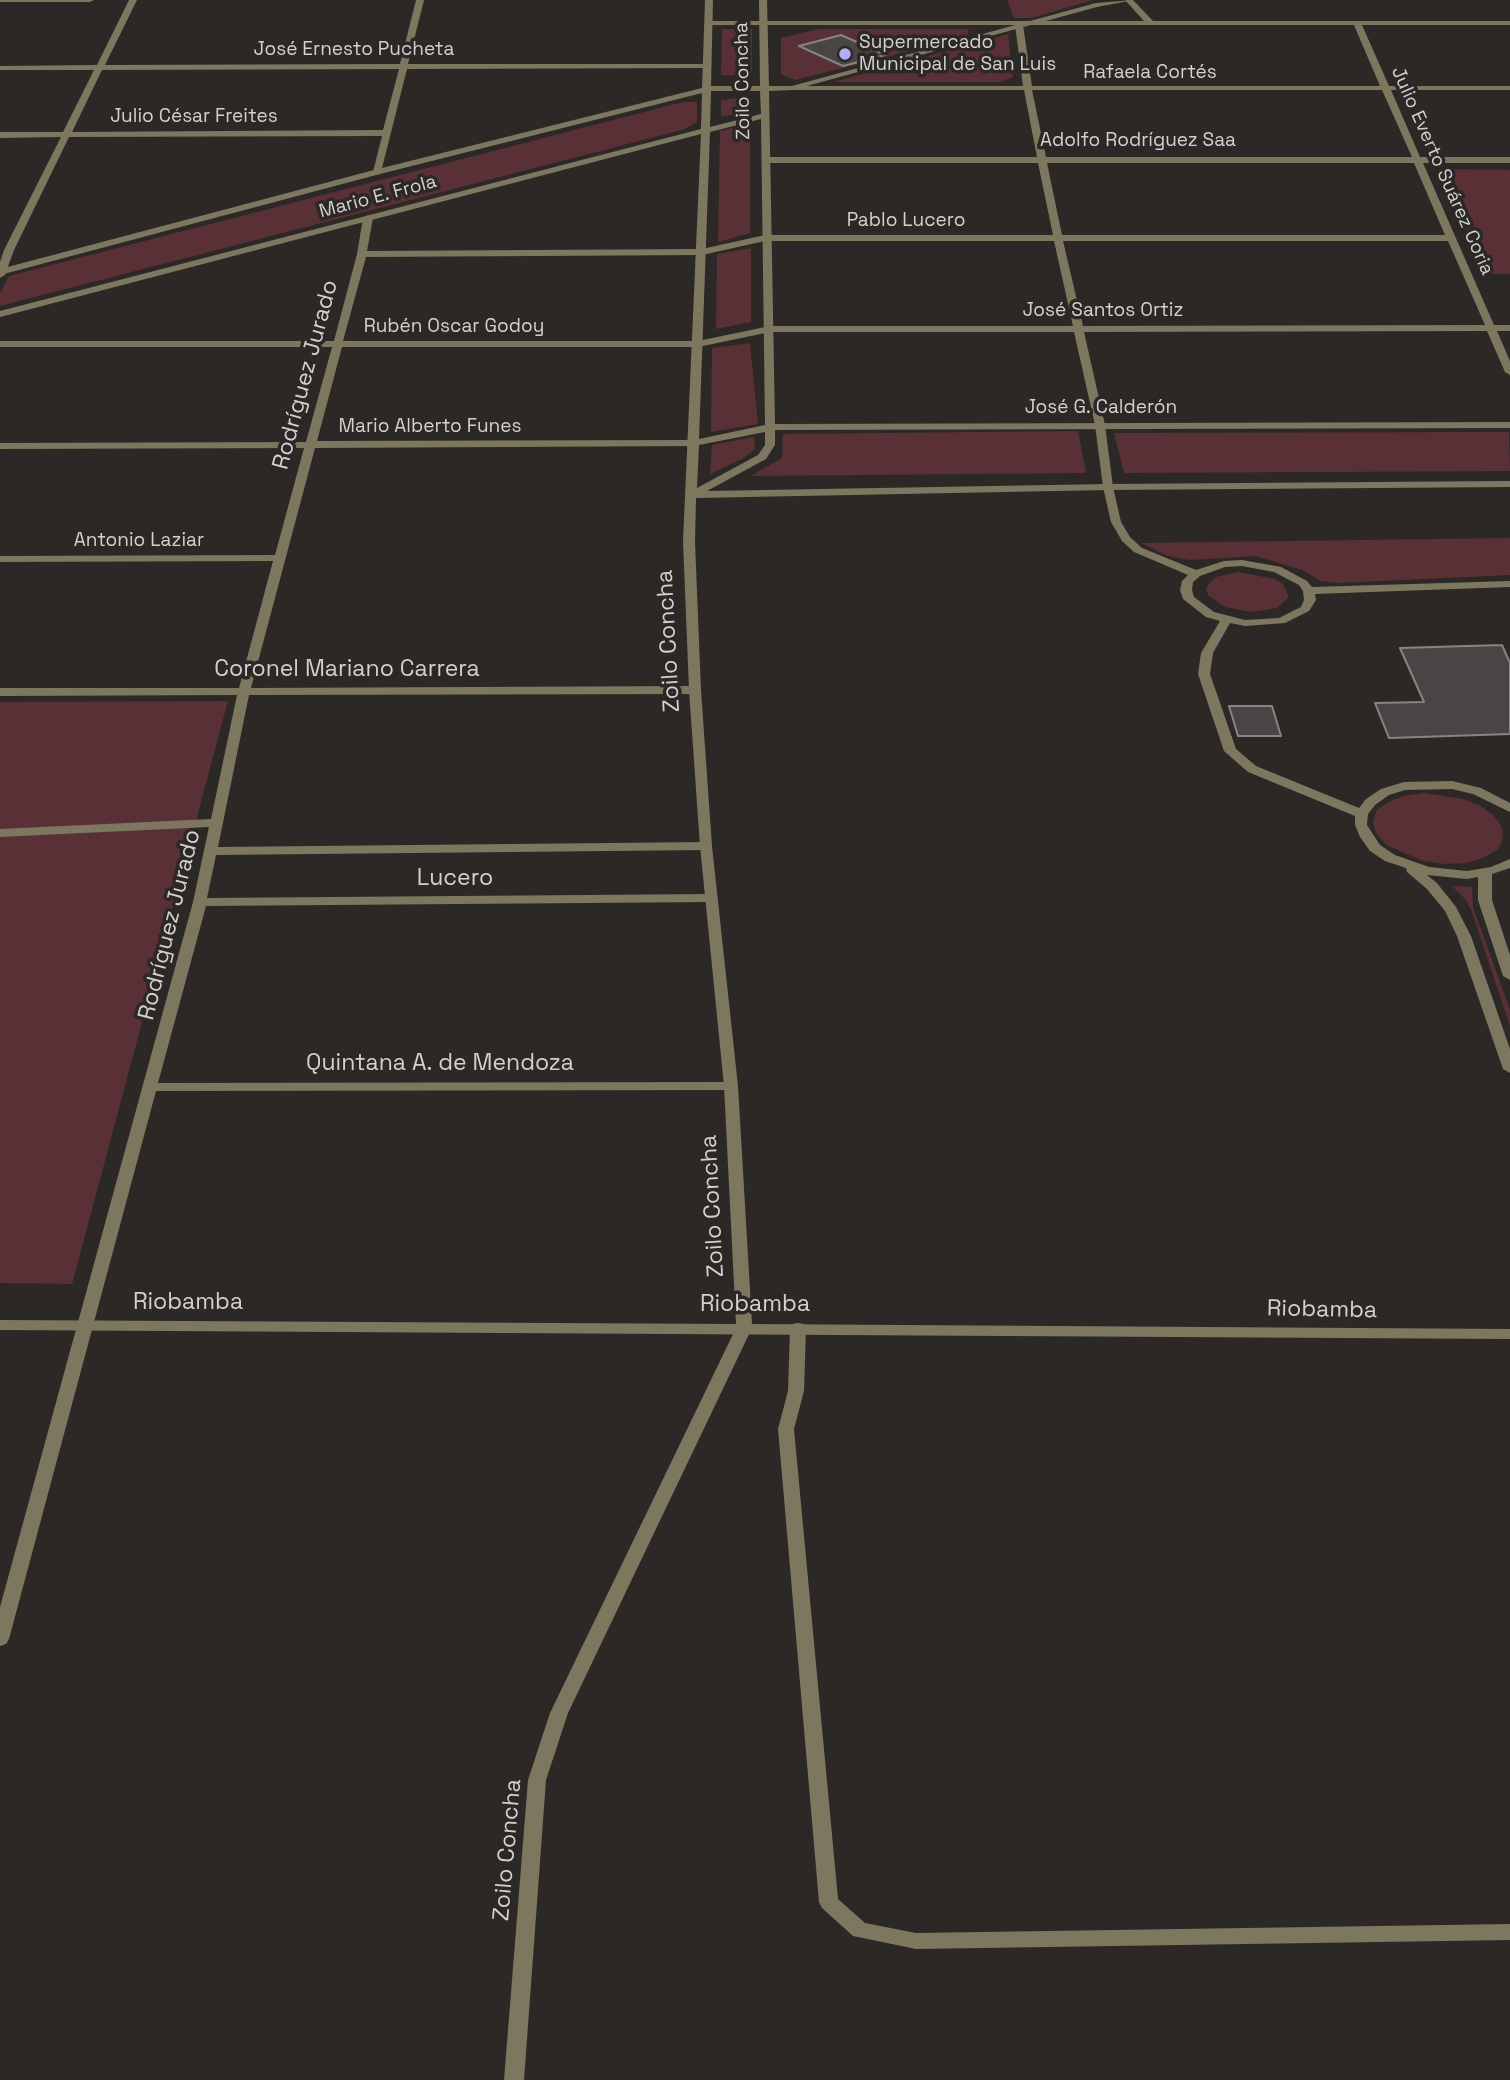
<!DOCTYPE html>
<html>
<head>
<meta charset="utf-8">
<style>
  body { margin:0 }
  canvas { display:block; background:#2b2826 }
</style>
</head>
<body>
<canvas width="1510" height="2080"></canvas>
<script>
const ctx = document.querySelector('canvas').getContext('2d');
ctx.lineJoin = 'round';
function fill(path, color) {
  ctx.fillStyle = color;
  ctx.fill(path, 'evenodd');
}
function toPath(rows) {
  const path = new Path2D();
  for (const r of rows) {
    path.moveTo(r[0], r[1]);
    for (let i = 2; i < r.length; i += 2) path.lineTo(r[i], r[i + 1]);
  }
  return path;
}
function stroke(path, color, width, dash) {
  ctx.strokeStyle = color;
  ctx.lineWidth = width;
  ctx.lineCap = dash ? 'butt' : 'round';
  ctx.setLineDash(dash || []);
  ctx.stroke(path);
}
function label(font, color, halo, rows, align = 'center') {
  ctx.font = font + ' "Space Grotesk",sans-serif';
  ctx.lineWidth = 7;
  ctx.setLineDash([]);
  ctx.textBaseline = 'middle';
  ctx.strokeStyle = halo;
  ctx.fillStyle = color;
  for (const [text, x, y, turn = 0] of rows) {
    ctx.save();
    ctx.translate(x, y);
    ctx.rotate((+turn || 0) * Math.PI / 180);
    ctx.textAlign = isNaN(turn) ? turn : align;
    if (halo) ctx.strokeText(text, 0, 0);
    ctx.fillText(text, 0, 0);
    ctx.restore();
  }
}
fill(toPath([
  [1007,0,1093,0,1031,18,1014,18],
  [722,29,752,29,752,75,721,75],
  [818,29,969,29,967,37,795,80,781,74,781,38],
  [1008,34,1013,77,1000,82,833,82],
  [750,97,750,111,721,117,721,100],
  [683,102,697,102,697,122,682,130,0,306,0,293,9,276],
  [750,124,750,233,718,242,720,131],
  [1440,169,1510,170,1510,274,1486,274],
  [751,248,751,322,716,329,717,254],
  [750,343,758,424,711,432,712,348],
  [1078,431,1086,473,751,476,782,458,783,434],
  [1509,432,1510,471,1124,473,1114,433],
  [754,437,755,449,744,458,710,474,712,445],
  [1510,538,1510,575,1338,583,1320,581,1305,571,1256,556,1189,560,1168,556,1141,543],
  [1238,572,1275,579,1283,584,1289,597,1277,608,1251,612,1225,607,1208,595,1206,589,1210,582,1216,577],
  [228,701,72,1284,0,1283,0,702],
  [1423,793,1463,799,1481,806,1494,816,1502,827,1503,839,1498,849,1485,857,1467,863,1445,864,1423,861,1386,845,1376,833,1373,822,1377,810,1388,802,1403,796],
  [1452,886,1472,887,1473,907,1510,1010,1510,1026,1472,912,1466,900]
]), '#593036');
const building = toPath([
  [841,35,886,55,843,66,799,46,841,35],
  [1502,645,1510,663,1510,734,1389,738,1375,703,1424,702,1400,648,1502,645],
  [1229,706,1272,706,1281,736,1238,736,1229,706]
]);
fill(building, '#494544');
stroke(building, '#888483', 2);
fill(toPath([
  [1108,484,1113,487,1121,522,1130,537,1142,548,1196,570,1224,561,1242,560,1281,567,1307,581,1312,587,1510,581,1510,587,1315,594,1316,600,1309,611,1285,623,1245,626,1230,623,1213,653,1210,674,1236,749,1256,766,1359,808,1366,799,1381,789,1404,782,1452,781,1481,788,1510,803,1510,812,1473,794,1452,789,1405,790,1389,795,1375,805,1368,814,1367,825,1380,845,1395,855,1429,867,1467,871,1491,867,1510,859,1510,868,1492,874,1492,900,1510,955,1510,980,1503,976,1478,900,1478,877,1467,879,1427,875,1437,883,1456,907,1471,936,1510,1049,1510,1073,1503,1069,1457,936,1445,911,1427,889,1407,872,1406,868,1385,861,1370,851,1360,837,1355,825,1355,816,1248,772,1224,751,1198,674,1201,653,1220,621,1206,617,1183,599,1180,590,1182,581,1188,575,1134,552,1122,541,1111,522,1103,487,1108,484],
  [1242,566,1274,572,1299,585,1303,591,1304,600,1301,607,1279,618,1245,620,1214,612,1194,597,1192,590,1193,582,1200,576,1225,567,1242,566]
]), '#7d775f');
fill(toPath([
  [0,0,94,0,90,2,0,2,0,0],
  [129,0,137,0,105,65,400,64,416,0,424,0,408,64,708,64,712,66,708,68,407,69,381,172,377,175,373,172,382,136,69,137,14,250,5,275,0,278,0,262,4,250,61,137,0,138,0,132,63,132,94,70,0,70,0,66,97,65,129,0],
  [399,69,383,130,72,132,102,70,399,69],
  [1125,0,1133,0,1153,21,1510,21,1510,25,1362,25,1389,86,1510,86,1510,90,1391,90,1420,157,1510,157,1510,163,1423,163,1494,325,1510,325,1510,331,1497,331,1510,361,1510,375,1505,372,1487,331,1084,332,1105,425,1113,487,1108,490,1103,487,1095,425,1074,332,770,332,698,347,342,347,317,441,693,440,698,443,693,446,315,448,251,688,695,686,701,690,695,694,249,695,218,847,706,842,712,846,706,850,216,855,207,898,711,894,718,898,711,902,206,906,158,1083,731,1082,738,1086,731,1090,156,1091,9,1639,6,1644,0,1646,0,1607,193,902,209,827,0,837,0,829,211,819,237,695,0,696,0,688,239,688,273,561,0,562,0,556,275,555,304,448,0,449,0,443,306,442,332,347,0,347,0,341,334,341,357,254,363,218,368,215,373,218,367,251,702,249,765,235,1053,235,1038,163,765,163,761,160,765,157,1037,157,1024,90,792,90,788,88,792,86,1023,86,1015,25,710,25,706,23,710,21,1144,21,1125,0],
  [1023,25,1354,25,1380,86,1032,86,1023,25],
  [1032,90,1382,90,1412,157,1046,157,1032,90],
  [1047,163,1414,163,1445,235,1062,235,1047,163],
  [765,241,1054,241,1073,326,770,326,698,341,343,341,366,257,702,255,765,241],
  [1063,241,1448,241,1485,325,1083,326,1063,241],
  [744,1323,750,1324,752,1328,568,1713,546,1780,524,2080,504,2080,528,1780,550,1713,736,1328,738,1324,744,1323],
  [798,1323,804,1324,806,1328,804,1391,794,1429,838,1899,865,1923,916,1933,1510,1924,1510,1940,916,1949,853,1936,822,1908,819,1902,778,1429,788,1391,790,1328,792,1324,798,1323]
]), '#7d775f');
fill(toPath([
  [705,0,713,0,711,86,760,86,759,0,767,0,769,86,792,86,1096,3,1134,0,1097,7,792,90,769,91,775,424,1510,422,1510,428,775,430,775,445,766,459,707,491,1108,484,1510,481,1510,487,1108,490,696,498,695,542,701,690,712,846,738,1086,752,1324,1510,1329,1510,1339,0,1330,0,1320,736,1324,724,1086,700,846,689,690,683,542,701,134,0,317,0,311,701,129,702,93,380,174,0,275,0,269,374,170,702,88,705,0],
  [711,91,760,91,761,114,710,127,711,91],
  [761,119,765,425,699,439,710,132,761,119],
  [765,432,765,445,758,455,697,488,699,445,765,432]
]), '#7d775f');
for (const [x, y, r, color] of [
  [845,54,7,"#b2adf9"]
]) {
  const dot = new Path2D();
  dot.arc(x, y, r, 0, 2 * Math.PI);
  ctx.fillStyle = color;
  ctx.fill(dot);
  stroke(dot, '#2b2826', 2.5);
}
label('19px', '#d3d1d0', '#2b2826', [
  ["Supermercado",859,43],
  ["Municipal de San Luis",859,65]
], 'left');
label('19px', '#d3d1d0', '#2b2826', [
  ["José Ernesto Pucheta",354,50],
  ["Rafaela Cortés",1150,73],
  ["Zoilo Concha",743,81,-91],
  ["Julio César Freites",194,117],
  ["Adolfo Rodríguez Saa",1138,141],
  ["Julio Everto Suárez Coria",1442,171,66],
  ["Mario E. Frola",378,197,-15],
  ["Pablo Lucero",906,221],
  ["José Santos Ortiz",1103,311],
  ["Rubén Oscar Godoy",454,327],
  ["José G. Calderón",1101,408],
  ["Mario Alberto Funes",430,427],
  ["Antonio Laziar",139,541]
]);
label('23px', '#d3d1d0', '#2b2826', [
  ["Rodríguez Jurado",306,375,-75],
  ["Zoilo Concha",669,641,-93],
  ["Coronel Mariano Carrera",347,670],
  ["Lucero",455,879],
  ["Rodríguez Jurado",170,925,-76],
  ["Quintana A. de Mendoza",440,1064],
  ["Zoilo Concha",713,1206,-93],
  ["Riobamba",188,1303],
  ["Riobamba",755,1305],
  ["Riobamba",1322,1310,1],
  ["Zoilo Concha",508,1850,-85]
]);
</script>
</body>
</html>
